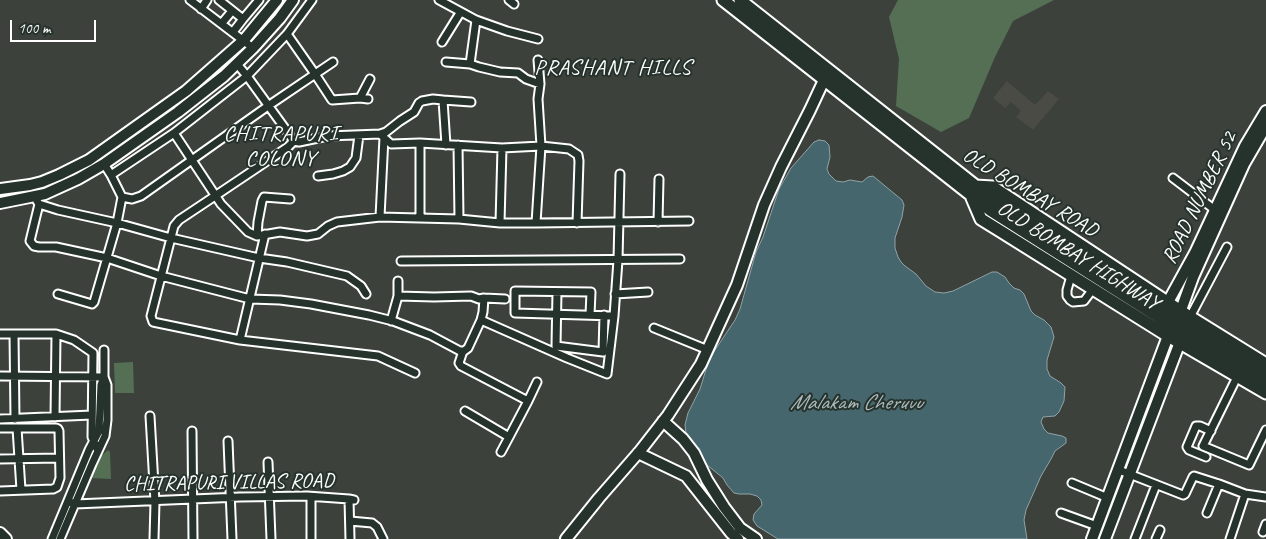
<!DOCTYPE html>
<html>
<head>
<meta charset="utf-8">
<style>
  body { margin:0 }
  #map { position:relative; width:1266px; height:539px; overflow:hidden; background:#3c413b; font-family:Caveat,sans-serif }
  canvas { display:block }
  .scale { position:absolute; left:10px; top:20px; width:86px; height:22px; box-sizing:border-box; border:2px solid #fff; border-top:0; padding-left:6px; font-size:15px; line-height:18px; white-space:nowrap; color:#fff; -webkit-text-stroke:4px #26332d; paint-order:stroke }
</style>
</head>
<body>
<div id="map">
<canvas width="1266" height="539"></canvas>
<div class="scale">100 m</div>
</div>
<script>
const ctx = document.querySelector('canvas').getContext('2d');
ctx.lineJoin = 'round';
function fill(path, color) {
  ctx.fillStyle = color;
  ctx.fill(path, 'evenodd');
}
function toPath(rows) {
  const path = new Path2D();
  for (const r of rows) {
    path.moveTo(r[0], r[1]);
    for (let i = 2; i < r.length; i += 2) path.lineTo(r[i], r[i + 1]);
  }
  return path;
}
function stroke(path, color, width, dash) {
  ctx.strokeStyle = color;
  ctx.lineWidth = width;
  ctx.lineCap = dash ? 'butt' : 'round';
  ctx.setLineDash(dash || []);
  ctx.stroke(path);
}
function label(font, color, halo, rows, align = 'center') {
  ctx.font = font + ' Caveat,sans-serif';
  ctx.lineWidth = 4;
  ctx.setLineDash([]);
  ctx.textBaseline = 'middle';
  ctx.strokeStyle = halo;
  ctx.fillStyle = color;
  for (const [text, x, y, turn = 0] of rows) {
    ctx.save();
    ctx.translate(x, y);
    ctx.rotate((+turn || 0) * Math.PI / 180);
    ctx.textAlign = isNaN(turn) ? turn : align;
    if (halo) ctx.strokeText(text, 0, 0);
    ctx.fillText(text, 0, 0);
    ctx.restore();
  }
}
fill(toPath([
  [1007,81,1035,105,1048,91,1059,99,1033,130,1016,117,1021,111,1011,102,1005,108,993,98]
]), '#4b4b45');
fill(toPath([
  [898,0,1054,0,1013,21,995,57,969,118,941,132,896,106,899,59,889,17],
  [133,362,134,393,115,393,114,363],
  [108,450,110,452,111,479,91,478,101,456]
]), '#556f55');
const water = toPath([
  [819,140,825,141,829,145,830,157,827,169,829,174,836,181,843,182,850,180,862,182,868,177,873,176,902,200,904,205,902,217,895,238,895,248,898,257,901,262,905,266,916,274,926,286,935,292,944,293,953,291,992,272,997,272,1005,277,1009,283,1014,288,1020,290,1024,294,1031,311,1035,315,1044,320,1051,327,1054,337,1047,360,1047,369,1050,376,1061,383,1065,387,1064,401,1059,412,1055,416,1043,417,1041,422,1044,429,1048,433,1062,436,1066,438,1066,443,1055,451,1051,459,1041,476,1026,510,1024,520,1027,539,778,539,757,526,753,520,754,514,762,505,761,500,757,496,750,494,739,494,734,493,727,485,723,478,701,460,689,446,686,433,685,425,688,413,700,389,708,363,715,350,735,320,740,309,756,252,763,237,779,189,791,168,814,142,819,140]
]);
fill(water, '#46666d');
stroke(water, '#90a3a7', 1);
const street = toPath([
  [190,0,253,48],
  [219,0,243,19,259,0],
  [439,0,476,20,507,31,538,39],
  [509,0,514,4],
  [201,9,207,0],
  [476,20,470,64,479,67,500,72,518,73,526,79,540,84],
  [222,23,232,11],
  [233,32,243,19],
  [287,34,315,74,332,100,360,98,368,99],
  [442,42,460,13],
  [446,62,470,64],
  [237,64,247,76,294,141],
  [360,98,370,79],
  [443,100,471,102],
  [174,133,221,204,248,232,257,236,280,232,307,236,318,234,328,226,337,222,380,217,459,219,500,223,536,223,689,221],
  [380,134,386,132,400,121,414,112,419,103,422,101,433,99,443,100,446,145],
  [458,145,459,219],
  [111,175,174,133,247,76,287,34,312,0],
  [318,176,333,174,343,171,350,167,356,158,359,135],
  [1173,178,1215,210],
  [122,197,132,199,141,196,268,106,333,62],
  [37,201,39,204,58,210,117,223,171,238,259,258,287,262,347,276,361,286,366,294],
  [39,204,30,241,34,246,39,247,56,247,107,258,161,276,250,299,280,300,311,304,369,315,393,321,430,335,460,351,464,351,468,348,481,320,483,312,484,298,479,299,471,296,434,297,398,296],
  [380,217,384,137],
  [420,218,420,143],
  [658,222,659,179],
  [500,223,502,148],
  [536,223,541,146,569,149,578,155,579,161,577,223],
  [257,236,258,222,262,201,264,197,290,199],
  [401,261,680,259],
  [1071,276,1067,290,1067,296,1070,300,1073,302,1084,301,1093,289],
  [557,292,556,346,603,352,604,315],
  [58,294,92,304,94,302,117,223,122,197,111,175,104,164],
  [615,294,648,292],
  [484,298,505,299],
  [590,315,591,292,515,291,515,313,614,316],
  [1190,317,1227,247],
  [481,320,567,358,607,374,614,316,618,260,620,174],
  [391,321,398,296,398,281],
  [654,328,708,350],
  [0,334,56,334,74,340,93,353,92,437,98,451],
  [14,334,15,419],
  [240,340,265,234],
  [463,351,459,363,461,366,528,401,509,437,465,411],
  [415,373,378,356,240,340,153,322,151,316,174,226,179,220,215,196,288,147,294,141,299,142,328,136,380,134,391,144,420,143,502,148,541,146,538,99,540,84,538,60],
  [0,376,104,377],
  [1237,377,1203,446,1249,465,1266,430],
  [528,401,537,382],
  [150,416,155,502,154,539],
  [55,417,56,334],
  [0,419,92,415],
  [0,428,56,428,58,429,59,431,60,478,57,487,53,489,0,491],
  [17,428,21,490],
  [192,431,193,539],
  [228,441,232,539],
  [501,452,509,437],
  [1206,457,1189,450,1187,447,1196,426,1200,426,1211,431],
  [0,459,59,458],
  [268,462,271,539],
  [1119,470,1183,495,1185,494,1193,477,1194,476,1219,484,1245,494,1266,497],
  [1072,483,1108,498],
  [311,497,311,539],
  [349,499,350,539],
  [68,501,75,504,240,497,307,496,349,499,354,500],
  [1061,513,1097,526],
  [1207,513,1219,484],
  [350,521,372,523,377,527,383,539],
  [1263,532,1266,524],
  [52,539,89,450,99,431,101,385,104,377],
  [60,539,92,464,105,436,107,420,107,385,104,377,104,350],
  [1135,539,1156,485],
  [1156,539,1160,530],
  [1230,539,1245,494]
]);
const secondary = toPath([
  [0,189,30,185,42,182,59,175,89,160,186,91,244,40,277,0],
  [0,203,45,194,78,179,104,164,178,112,224,76,253,48,280,18,293,0],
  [1168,302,1195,253,1245,146,1266,111],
  [1181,310,1193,277,1244,164,1266,126],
  [663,421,683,439,694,453,707,480,724,507,740,528,756,539],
  [638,453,686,476,731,533,738,539],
  [0,533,6,539],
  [566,539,599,498,640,451,668,415,701,364,737,285,764,205,781,167,810,110,824,80],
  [1092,539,1168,336],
  [1105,539,1180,342]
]);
const primary = toPath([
  [723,0,990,210,1266,385],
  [740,0,996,202,1266,374],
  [975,186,993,187,1190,317,1266,364],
  [972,198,981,219,1002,232,1168,336,1266,393]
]);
stroke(street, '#fff', 11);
stroke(secondary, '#fff', 14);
stroke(primary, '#fff', 15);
stroke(street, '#26332d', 7);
stroke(secondary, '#26332d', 10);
stroke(primary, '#26332d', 11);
label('21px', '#fff', '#26332d', [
  ["OLD BOMBAY ROAD",1030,193,31],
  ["ROAD NUMBER 52",1200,198,-64],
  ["OLD BOMBAY HIGHWAY",1078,256,32],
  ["CHITRAPURI VILLAS ROAD",229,483,-1]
]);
ctx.letterSpacing = '1px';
label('22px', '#fff', '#26332d', [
  ["PRASHANT HILLS",613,68],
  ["CHITRAPURI",281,134],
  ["COLONY",281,159]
]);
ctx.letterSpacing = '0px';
label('italic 22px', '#acbabd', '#26332d', [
  ["Malakam Cheruvu",856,403]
]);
</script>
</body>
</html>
